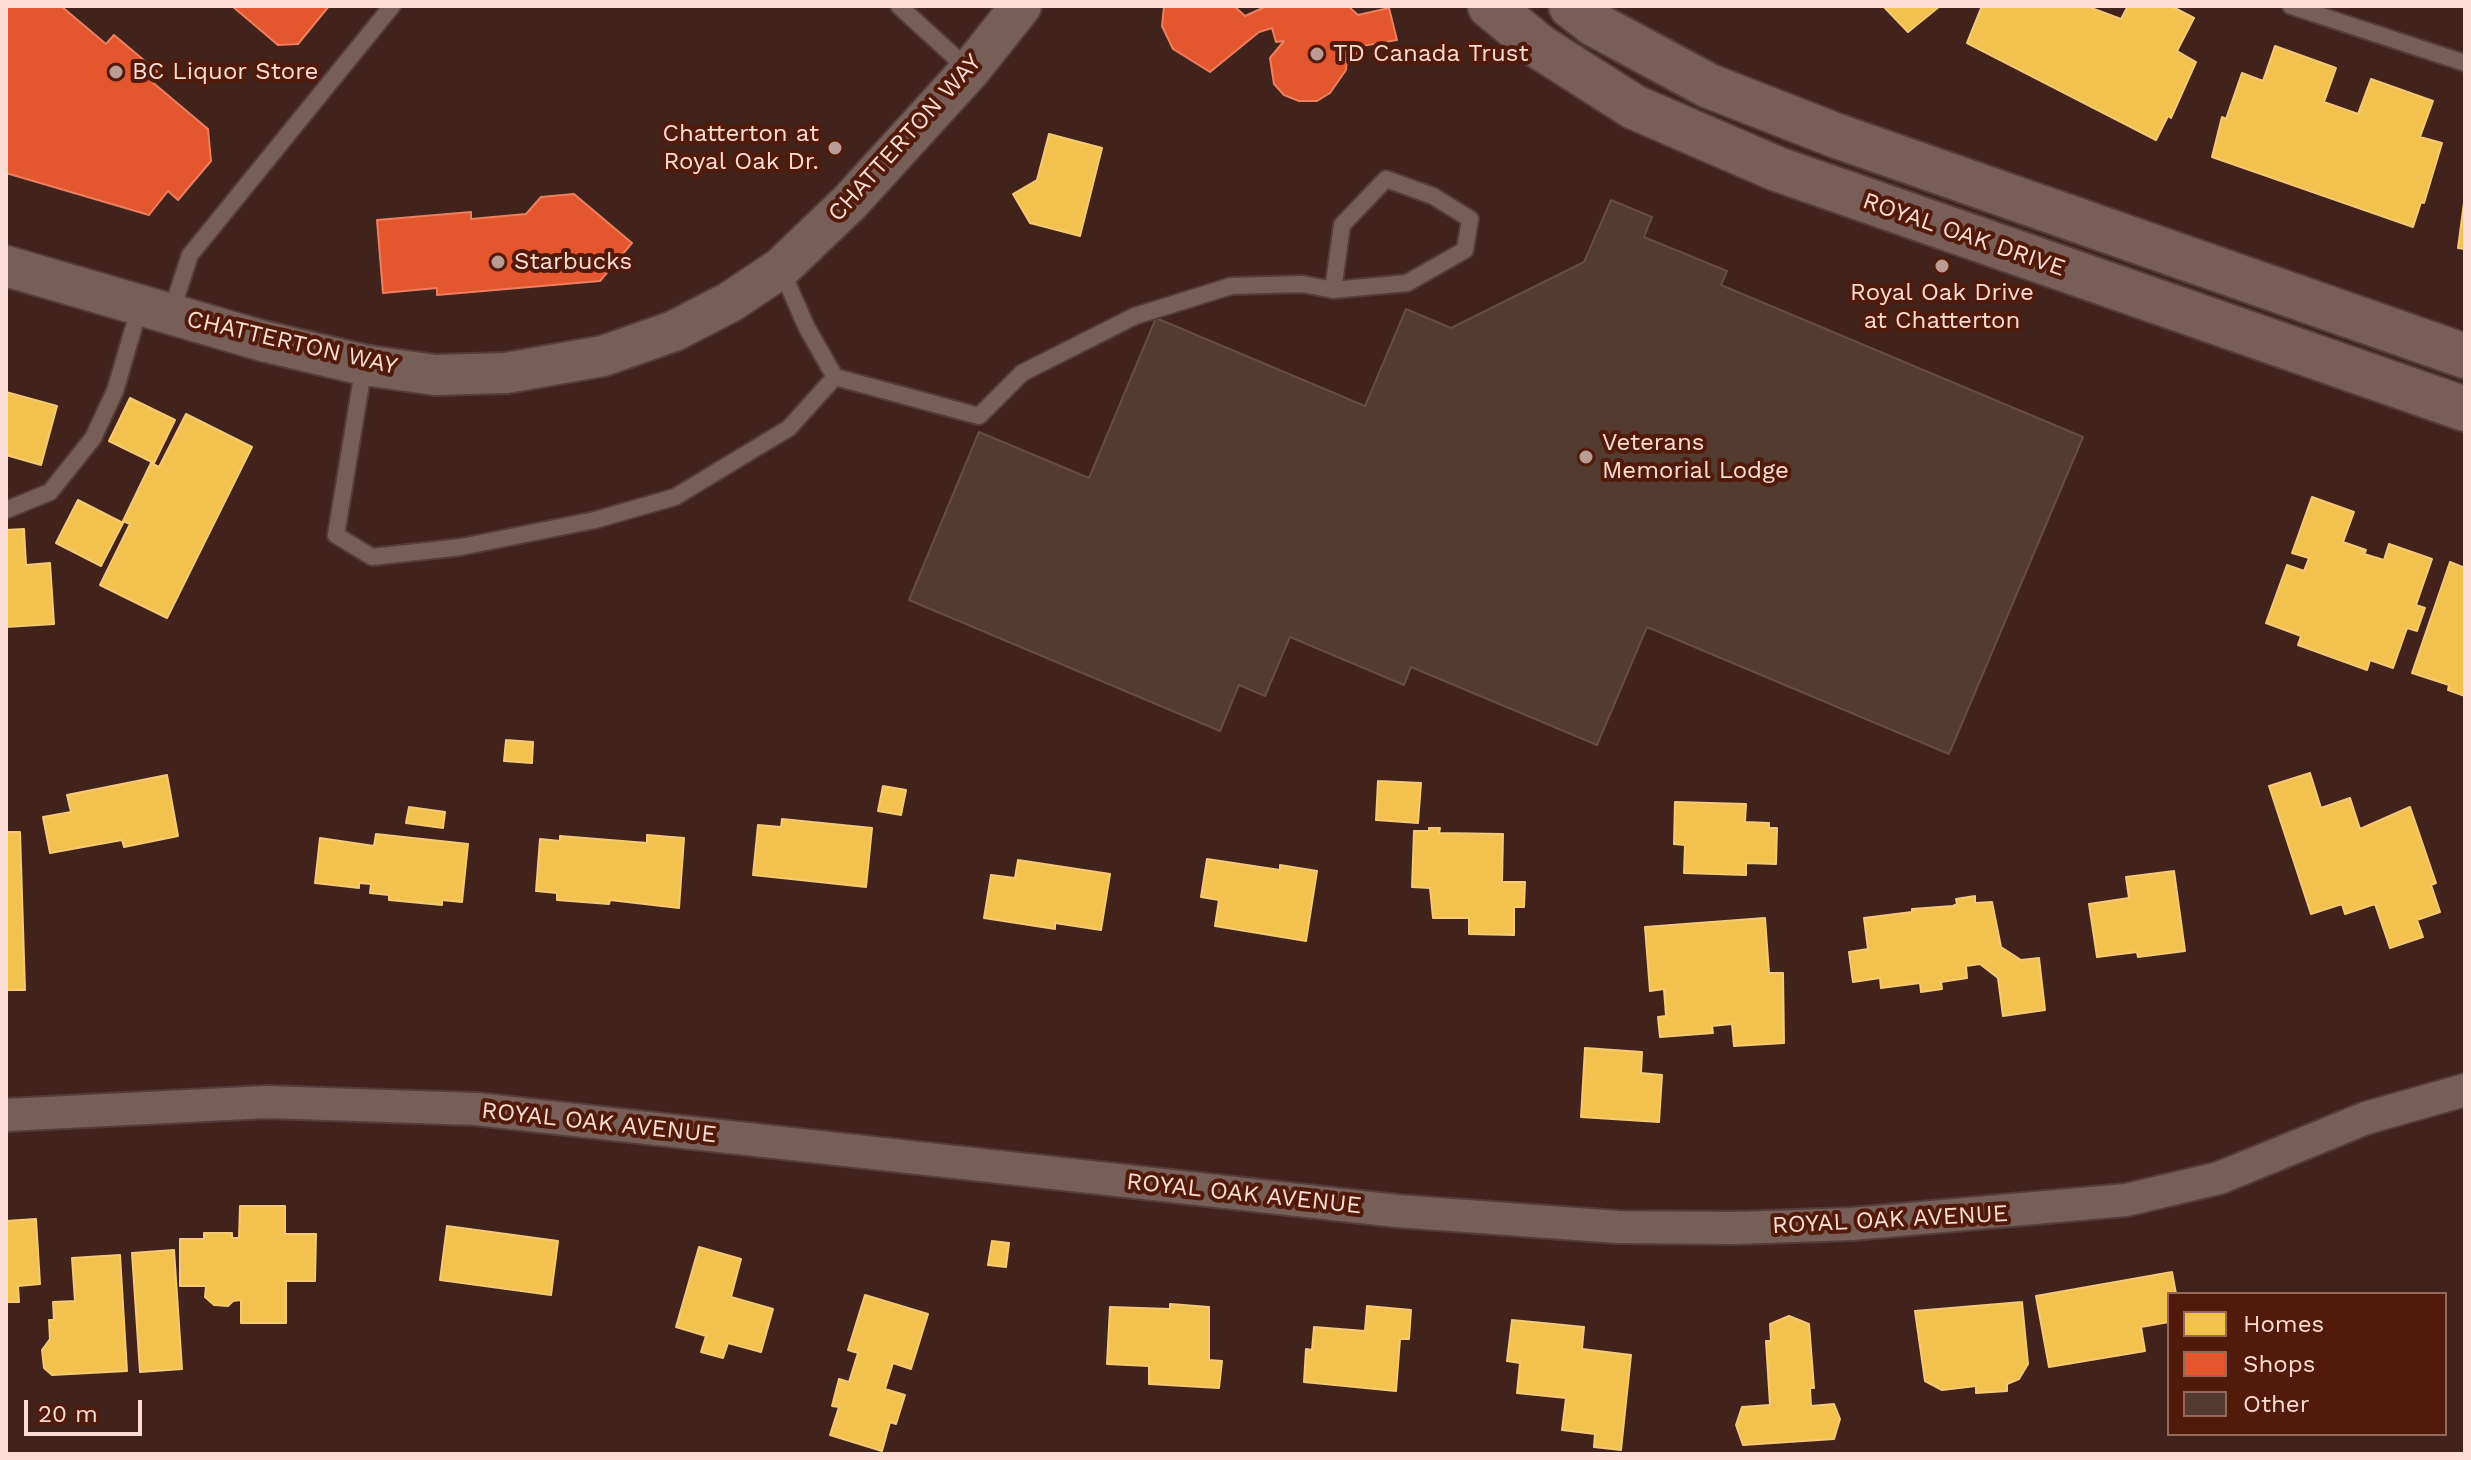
<!DOCTYPE html>
<html>
<head>
<meta charset="utf-8">
<style>
  body { margin:0 }
  #map { position:relative; width:2471px; height:1460px; overflow:hidden; background:#42231b; font-family:"Work Sans",sans-serif }
  canvas { display:block }
  .frame { position:absolute; inset:0; border:8px solid #fbddd5; pointer-events:none }
  .legend { position:absolute; left:2167px; top:1292px; width:280px; height:144px; box-sizing:border-box; background:#521a0b; border:2px solid #96685c; margin:0; padding:10px 14px; list-style:none; font-size:24px; color:#fbddd5 }
  .legend li { display:flex; align-items:center; gap:16px; height:40px }
  .legend b { width:40px; border:2px solid #96685c }
  .scale { position:absolute; left:24px; top:1400px; width:118px; height:36px; box-sizing:border-box; border:4px solid #fbddd5; border-top:0; padding-left:10px; font-size:24px; line-height:28px; white-space:nowrap; color:#fbddd5; -webkit-text-stroke:6px #521a0b; paint-order:stroke }
</style>
</head>
<body>
<div id="map">
<canvas width="2471" height="1460"></canvas>
<div class="frame"></div>
<ul class="legend">
<li><b style="height:22px;background:#f2c14e"></b>Homes</li>
<li><b style="height:22px;background:#e4572e"></b>Shops</li>
<li><b style="height:22px;background:#533b2f"></b>Other</li>
</ul>
<div class="scale">20 m</div>
</div>
<script>
const ctx = document.querySelector('canvas').getContext('2d');
ctx.lineJoin = 'round';
function fill(path, color) {
  ctx.fillStyle = color;
  ctx.fill(path, 'evenodd');
}
function toPath(rows) {
  const path = new Path2D();
  for (const r of rows) {
    path.moveTo(r[0], r[1]);
    for (let i = 2; i < r.length; i += 2) path.lineTo(r[i], r[i + 1]);
  }
  return path;
}
function stroke(path, color, width, dash) {
  ctx.strokeStyle = color;
  ctx.lineWidth = width;
  ctx.lineCap = dash ? 'butt' : 'round';
  ctx.setLineDash(dash || []);
  ctx.stroke(path);
}
function label(font, color, halo, rows, align = 'center') {
  ctx.font = font + ' "Work Sans",sans-serif';
  ctx.lineWidth = 8;
  ctx.setLineDash([]);
  ctx.textBaseline = 'middle';
  ctx.strokeStyle = halo;
  ctx.fillStyle = color;
  for (const [text, x, y, turn = 0] of rows) {
    ctx.save();
    ctx.translate(x, y);
    ctx.rotate((+turn || 0) * Math.PI / 180);
    ctx.textAlign = isNaN(turn) ? turn : align;
    if (halo) ctx.strokeText(text, 0, 0);
    ctx.fillText(text, 0, 0);
    ctx.restore();
  }
}
const homes = toPath([
  [1883,6,1940,6,1908,32,1883,6],
  [1982,6,2086,6,2121,19,2128,6,2171,6,2194,18,2177,51,2196,62,2171,118,2168,116,2156,140,1967,43,1982,6],
  [2275,46,2336,68,2324,102,2358,114,2371,79,2433,101,2420,137,2442,143,2424,203,2421,202,2413,227,2212,157,2222,117,2226,119,2242,73,2263,81,2275,46],
  [1049,134,1102,148,1080,236,1030,223,1013,194,1037,180,1049,134],
  [2464,203,2465,203,2465,249,2458,248,2464,203],
  [6,392,57,406,41,465,6,455,6,392],
  [130,398,175,420,154,463,109,441,130,398],
  [186,414,252,447,167,618,100,585,130,524,123,521,151,463,159,467,186,414],
  [2312,497,2354,512,2343,542,2366,550,2364,554,2384,560,2389,544,2432,559,2416,605,2425,608,2417,631,2407,628,2393,668,2370,660,2367,670,2298,645,2301,636,2266,623,2287,565,2304,571,2309,558,2292,553,2312,497],
  [78,500,123,523,101,566,56,543,78,500],
  [24,529,26,565,50,563,54,624,6,627,6,530,24,529],
  [2450,562,2465,568,2465,696,2448,690,2449,685,2412,673,2450,562],
  [506,740,533,742,532,763,504,761,506,740],
  [2310,773,2321,808,2350,798,2360,829,2410,807,2436,883,2431,885,2440,912,2417,920,2423,937,2390,948,2375,904,2345,914,2342,904,2311,914,2269,786,2310,773],
  [167,775,178,836,124,847,122,840,50,853,43,817,71,812,67,795,167,775],
  [1378,781,1421,783,1418,823,1376,820,1378,781],
  [883,786,906,790,901,815,878,811,883,786],
  [1675,802,1746,804,1745,822,1769,823,1769,828,1777,828,1776,864,1746,863,1746,875,1684,873,1685,845,1674,844,1675,802],
  [409,807,445,812,443,828,406,823,409,807],
  [782,819,872,828,866,887,753,875,758,825,781,827,782,819],
  [1429,828,1440,828,1439,833,1503,834,1502,882,1525,882,1524,907,1514,907,1514,935,1469,934,1469,918,1433,918,1430,888,1412,887,1414,831,1429,831,1429,828],
  [6,832,20,832,25,990,6,990,6,832],
  [376,834,468,844,462,902,442,900,442,905,389,900,389,895,370,893,371,884,359,883,359,888,315,883,320,838,374,846,376,834],
  [647,835,684,838,679,908,610,900,609,904,557,900,557,893,536,891,540,839,560,841,560,836,647,843,647,835],
  [1207,859,1280,870,1280,865,1317,871,1306,941,1215,926,1219,900,1201,897,1207,859],
  [1018,860,1110,874,1101,930,1055,923,1055,929,984,918,991,875,1015,878,1018,860],
  [2174,871,2185,951,2138,957,2137,952,2097,957,2089,904,2129,898,2126,877,2174,871],
  [1975,896,1975,903,1992,902,2001,947,2021,960,2039,958,2045,1010,2003,1016,1998,978,1980,964,1966,966,1967,978,1941,982,1942,989,1921,992,1920,983,1881,988,1880,978,1853,982,1849,952,1868,949,1864,918,1912,912,1912,909,1953,906,1957,904,1956,899,1975,896],
  [1765,918,1769,973,1783,973,1784,1043,1734,1046,1732,1024,1712,1026,1713,1033,1660,1037,1658,1017,1666,1016,1664,989,1650,991,1645,927,1765,918],
  [1585,1048,1642,1052,1641,1073,1662,1075,1659,1122,1581,1117,1585,1048],
  [240,1206,285,1206,285,1234,316,1234,315,1281,286,1281,286,1323,241,1323,241,1300,233,1301,228,1306,214,1305,205,1297,206,1286,180,1286,180,1239,204,1239,204,1233,232,1233,232,1238,239,1238,240,1206],
  [36,1219,40,1284,18,1286,19,1302,6,1302,6,1221,36,1219],
  [447,1226,558,1241,551,1295,440,1280,447,1226],
  [992,1241,1009,1243,1006,1267,988,1265,992,1241],
  [699,1247,741,1259,731,1297,773,1309,761,1352,728,1343,723,1358,701,1352,706,1336,676,1327,699,1247],
  [174,1250,182,1369,140,1372,132,1253,174,1250],
  [120,1255,127,1371,52,1375,44,1368,42,1350,50,1339,49,1320,54,1320,53,1302,75,1301,72,1258,120,1255],
  [2172,1272,2176,1294,2169,1294,2169,1322,2141,1327,2145,1351,2049,1367,2036,1296,2172,1272],
  [865,1295,928,1314,911,1369,893,1363,885,1389,905,1395,896,1424,890,1422,882,1451,830,1435,839,1407,832,1406,839,1379,849,1382,858,1353,848,1350,865,1295],
  [2022,1302,2028,1364,2019,1379,2007,1384,2007,1391,1976,1393,1976,1386,1942,1390,1925,1381,1915,1311,2022,1302],
  [1170,1304,1209,1307,1209,1360,1222,1361,1219,1388,1149,1384,1149,1366,1107,1364,1110,1307,1170,1309,1170,1304],
  [1367,1306,1411,1310,1409,1339,1400,1339,1396,1391,1304,1382,1306,1349,1312,1350,1314,1327,1365,1331,1367,1306],
  [1789,1316,1809,1324,1814,1388,1810,1388,1811,1406,1834,1404,1840,1419,1834,1439,1743,1445,1736,1425,1742,1407,1770,1405,1766,1341,1771,1341,1770,1324,1789,1316],
  [1512,1320,1584,1327,1582,1349,1631,1355,1621,1450,1594,1447,1595,1434,1562,1430,1566,1398,1517,1393,1520,1363,1507,1361,1512,1320]
]);
fill(homes, '#f2c14e');
stroke(homes, '#f5c976', 2);
const shops = toPath([
  [6,6,61,6,106,44,114,35,158,72,151,81,208,129,211,161,178,200,168,191,149,215,6,173,6,6],
  [232,6,329,6,298,44,278,45,232,6],
  [1164,6,1234,6,1245,16,1267,6,1348,6,1358,15,1389,8,1397,40,1362,46,1363,53,1347,57,1346,70,1330,93,1317,101,1299,101,1284,95,1274,84,1270,58,1284,41,1276,42,1272,28,1259,32,1210,72,1173,49,1162,26,1164,6],
  [574,194,632,243,600,281,437,295,437,288,383,293,377,220,471,212,471,219,526,214,541,197,574,194]
]);
fill(shops, '#e4572e');
stroke(shops, '#eb7f60', 2);
const building = toPath([
  [1611,200,1652,217,1644,237,1727,271,1721,285,2083,437,1949,754,1647,627,1597,745,1411,667,1404,685,1290,637,1265,696,1239,685,1220,731,909,600,979,432,1089,478,1156,318,1365,406,1406,309,1451,328,1584,262,1611,200]
]);
fill(building, '#533b2f');
stroke(building, '#654d42', 2);
const service = toPath([
  [899,6,969,70],
  [2291,6,2465,63],
  [781,269,807,328,835,377,979,416,1022,373,1135,316,1231,286,1303,284,1333,290,1407,283,1465,250,1470,219,1433,196,1386,179,1342,225,1333,290],
  [171,313,190,255,392,6],
  [364,365,336,535,372,557,461,547,595,520,675,497,789,428,835,377],
  [6,510,50,492,93,438,115,391,140,306]
]);
const minor = toPath([
  [6,1115,267,1102,476,1109,1397,1211,1618,1227,1735,1228,1852,1224,2126,1200,2219,1178,2366,1118,2465,1090]
]);
const tertiary = toPath([
  [6,266,263,341,364,365,435,375,506,373,603,356,674,331,730,302,781,268,850,202,970,70,1021,6]
]);
const secondary = toPath([
  [1490,6,1540,47,1634,107,1777,169,2465,409],
  [1571,6,1594,24,1709,86,1837,136,2465,356]
]);
stroke(service, '#543d38', 20);
stroke(minor, '#543d38', 36);
stroke(tertiary, '#543d38', 44);
stroke(secondary, '#543d38', 48);
stroke(service, '#775e57', 16);
stroke(minor, '#775e57', 32);
stroke(tertiary, '#775e57', 40);
stroke(secondary, '#795e57', 44);
for (const [x, y, r, color] of [
  [1317,54,8,"#ba9c94"],
  [116,72,8,"#ba9c94"],
  [835,148,8,"#ba9c94"],
  [498,262,8,"#ba9c94"],
  [1942,266,8,"#ba9c94"],
  [1586,457,8,"#ba9c94"]
]) {
  const dot = new Path2D();
  dot.arc(x, y, r, 0, 2 * Math.PI);
  ctx.fillStyle = color;
  ctx.fill(dot);
  stroke(dot, '#521a0b', 3);
}
label('24px', '#fbddd5', '#521a0b', [
  ["TD Canada Trust",1333,54],
  ["BC Liquor Store",132,72],
  ["Chatterton at",819,134,"right"],
  ["Royal Oak Dr.",819,162,"right"],
  ["Starbucks",514,262],
  ["Royal Oak Drive",1942,293,"center"],
  ["at Chatterton",1942,321,"center"],
  ["Veterans",1602,443],
  ["Memorial Lodge",1602,471]
], 'left');
label('24px', '#fbddd5', '#521a0b', [
  ["CHATTERTON WAY",905,138,-48],
  ["ROYAL OAK DRIVE",1964,235,19],
  ["CHATTERTON WAY",292,343,13],
  ["ROYAL OAK AVENUE",599,1123,6],
  ["ROYAL OAK AVENUE",1244,1194,6],
  ["ROYAL OAK AVENUE",1890,1220,-3]
]);
</script>
</body>
</html>
